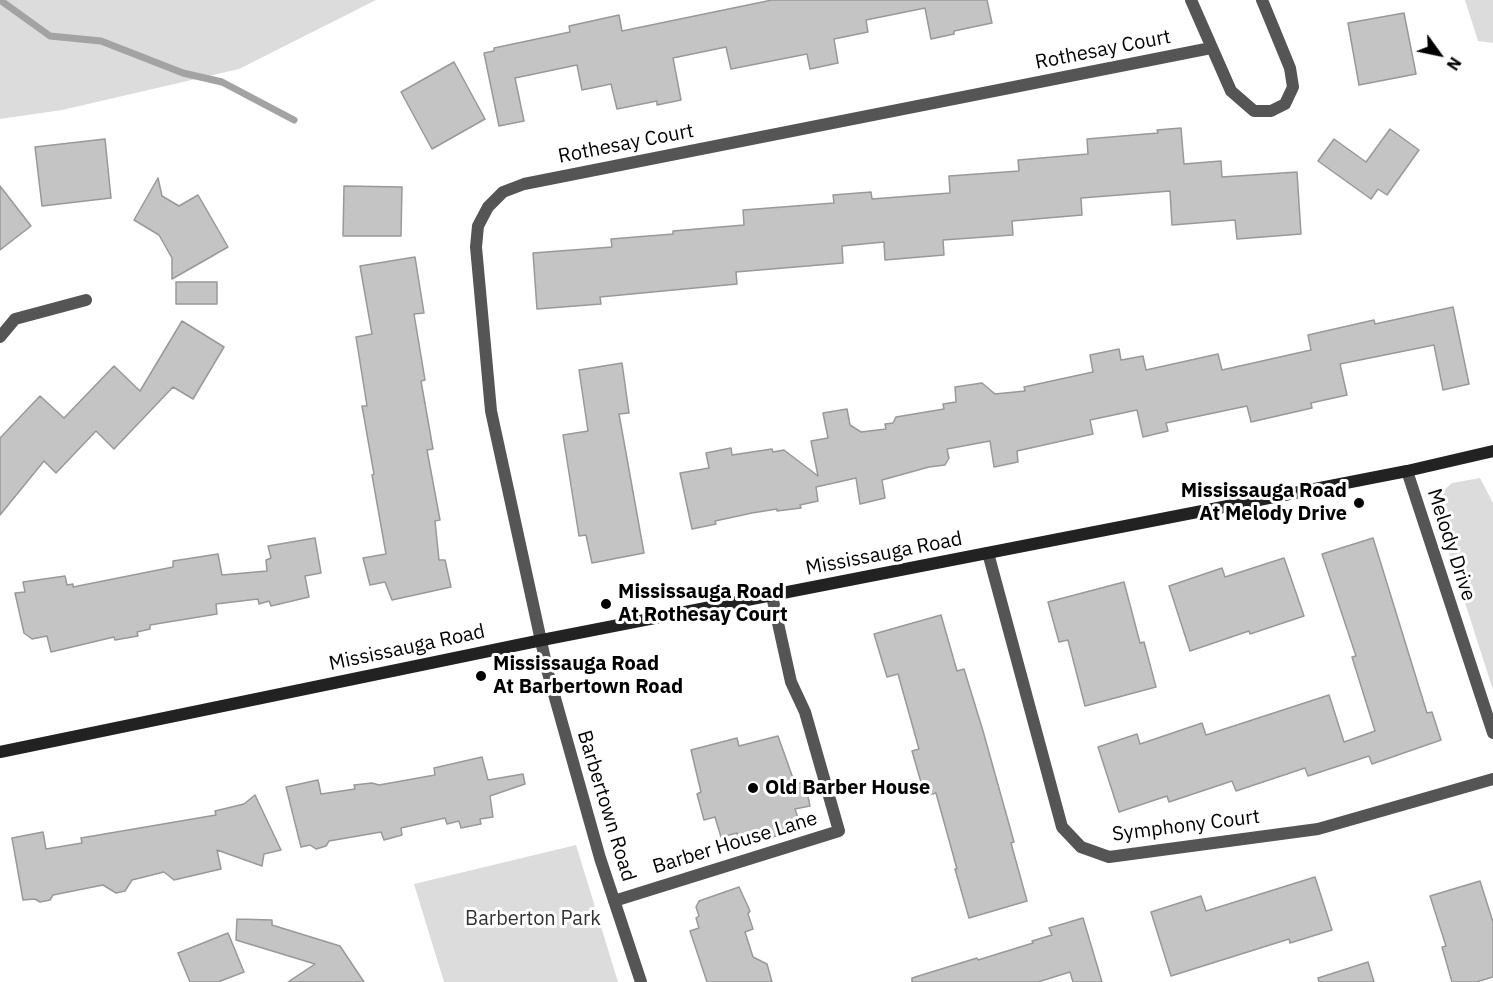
<!DOCTYPE html>
<html>
<head>
<meta charset="utf-8">
<style>
  body { margin:0 }
  #map { position:relative; width:1493px; height:982px; overflow:hidden; background:#fff; font-family:"IBM Plex Sans",sans-serif }
  canvas { display:block }
  .north { position:absolute; left:1409px; top:24px; width:60px; height:60px; -webkit-text-stroke:4px #fff; paint-order:stroke; rotate:123deg; font-size:16px; font-weight:700; line-height:24px; text-align:center; color:#000 }
  .north::after { content:''; display:block; margin:auto; width:21px; height:27px; background:#000; clip-path:polygon(50% 0,100% 100%,50% 72%,0 100%) }
</style>
</head>
<body>
<div id="map">
<canvas width="1493" height="982"></canvas>
<div class="north">N</div>
</div>
<script>
const ctx = document.querySelector('canvas').getContext('2d');
ctx.lineJoin = 'round';
function fill(path, color) {
  ctx.fillStyle = color;
  ctx.fill(path, 'evenodd');
}
function toPath(rows) {
  const path = new Path2D();
  for (const r of rows) {
    path.moveTo(r[0], r[1]);
    for (let i = 2; i < r.length; i += 2) path.lineTo(r[i], r[i + 1]);
  }
  return path;
}
function stroke(path, color, width, dash) {
  ctx.strokeStyle = color;
  ctx.lineWidth = width;
  ctx.lineCap = dash ? 'butt' : 'round';
  ctx.setLineDash(dash || []);
  ctx.stroke(path);
}
function label(font, color, halo, rows, align = 'center') {
  ctx.font = font + ' "IBM Plex Sans",sans-serif';
  ctx.lineWidth = 6;
  ctx.setLineDash([]);
  ctx.textBaseline = 'middle';
  ctx.strokeStyle = halo;
  ctx.fillStyle = color;
  for (const [text, x, y, turn = 0] of rows) {
    ctx.save();
    ctx.translate(x, y);
    ctx.rotate((+turn || 0) * Math.PI / 180);
    ctx.textAlign = isNaN(turn) ? turn : align;
    if (halo) ctx.strokeText(text, 0, 0);
    ctx.fillText(text, 0, 0);
    ctx.restore();
  }
}
fill(toPath([
  [0,0,376,0,239,69,62,110,0,119],
  [1465,0,1493,0,1493,43,1478,41],
  [1480,478,1493,503,1493,690,1434,506,1437,491,1442,492,1452,483],
  [576,845,618,982,444,982,414,884]
]), '#dcdcdc');
stroke(toPath([
  [0,0,50,36,101,41,183,73,222,82,294,120]
]), '#a3a3a3', 7);
const building = toPath([
  [772,0,987,0,992,23,954,31,954,34,931,39,925,8,866,20,868,32,834,39,838,63,810,69,807,54,731,69,726,47,673,58,681,100,657,105,657,101,617,109,611,84,582,90,577,65,515,78,524,121,499,126,484,53,494,51,494,48,570,32,569,26,619,15,622,31,772,0],
  [1404,13,1416,74,1359,85,1348,23,1404,13],
  [454,62,485,119,432,149,401,92,454,62],
  [1181,128,1184,164,1221,161,1222,177,1297,172,1301,234,1237,239,1235,220,1172,225,1170,191,1081,198,1082,215,1012,221,1013,235,943,240,944,255,885,260,884,242,842,246,843,263,736,272,737,284,600,297,601,304,537,309,533,253,612,247,611,239,673,234,673,231,744,225,743,210,834,203,833,195,871,192,872,199,950,193,949,176,1019,171,1018,160,1088,154,1087,139,1158,133,1157,130,1181,128],
  [1390,129,1419,150,1387,195,1378,189,1371,199,1318,161,1334,139,1366,162,1390,129],
  [105,139,111,198,42,206,35,147,105,139],
  [158,178,162,196,179,206,198,195,228,247,172,279,172,258,159,235,134,220,158,178],
  [0,186,31,226,0,250,0,186],
  [344,186,402,187,401,236,343,236,344,186],
  [415,257,424,313,414,314,425,380,421,381,433,449,427,450,440,520,435,521,439,560,445,560,451,587,392,600,385,582,370,585,363,558,386,554,372,475,374,474,362,406,367,406,356,337,372,334,360,266,415,257],
  [176,282,217,282,217,304,176,304,176,282],
  [1453,307,1469,384,1443,390,1434,345,1340,364,1347,395,1311,403,1312,408,1251,422,1247,406,1166,423,1168,431,1143,437,1137,410,1090,420,1093,434,1017,451,1018,462,994,467,990,441,947,449,949,458,945,465,929,467,882,480,885,498,860,504,856,478,816,487,818,501,800,505,801,508,777,511,777,509,752,513,715,521,716,524,692,529,680,473,709,468,706,453,731,448,732,455,772,449,773,452,784,450,818,476,811,441,828,438,823,413,847,409,850,425,861,432,886,429,885,424,893,423,896,417,944,409,943,404,956,402,955,387,982,383,995,394,1025,391,1024,387,1093,372,1090,355,1119,349,1121,360,1143,356,1146,370,1218,354,1222,370,1311,350,1308,335,1374,320,1375,324,1453,307],
  [182,321,224,347,193,399,173,387,114,449,96,431,56,473,44,461,0,515,0,438,40,396,64,418,114,366,140,391,182,321],
  [622,363,629,413,619,414,644,553,592,563,586,535,579,536,563,435,588,431,579,370,622,363],
  [315,538,321,573,305,576,309,597,271,606,269,601,259,604,258,599,216,604,217,614,150,625,150,629,137,632,138,636,115,640,114,637,51,652,47,636,32,639,24,633,15,593,25,592,23,582,65,576,67,585,73,584,73,587,173,567,173,561,218,554,222,575,267,571,266,560,271,558,268,546,315,538],
  [1373,538,1427,713,1432,712,1441,740,1372,764,1369,756,1308,776,1305,768,1236,791,1232,781,1169,802,1167,796,1119,812,1098,747,1137,734,1140,744,1202,723,1206,735,1329,695,1344,742,1375,731,1352,657,1356,656,1322,554,1373,538],
  [1284,558,1304,616,1250,634,1249,631,1190,651,1169,586,1222,568,1225,577,1284,558],
  [1124,582,1140,643,1144,642,1156,687,1085,706,1068,640,1059,642,1048,602,1124,582],
  [941,615,957,671,964,669,983,731,1014,842,1011,843,1027,901,969,918,955,869,957,869,936,793,925,796,912,751,919,749,898,674,887,677,874,634,941,615],
  [778,736,795,784,805,782,810,806,795,809,801,827,776,832,777,836,739,843,737,833,721,837,715,817,704,820,697,794,701,792,691,750,737,738,739,746,778,736],
  [482,757,488,780,523,774,525,784,490,796,493,817,480,819,481,824,461,828,459,821,447,824,445,818,401,828,402,835,384,840,381,832,329,841,326,846,316,849,310,845,301,847,286,787,318,780,321,794,355,789,354,785,372,783,379,785,435,775,434,768,482,757],
  [255,795,281,850,264,854,262,866,217,850,221,869,174,880,164,872,132,880,125,891,116,893,103,885,53,895,50,900,40,902,35,899,23,900,12,838,43,832,46,849,82,843,81,838,216,815,215,811,244,804,255,795],
  [1315,877,1332,930,1290,943,1289,939,1171,976,1151,912,1201,896,1206,911,1315,877],
  [1480,881,1493,922,1493,977,1476,982,1452,982,1442,947,1446,946,1430,896,1480,881],
  [739,887,750,911,748,914,753,929,745,932,753,957,767,964,772,982,707,982,690,931,699,928,696,918,699,916,696,907,699,901,739,887],
  [1083,918,1102,982,1073,982,1070,972,1038,982,912,982,912,978,977,958,978,960,1033,943,1032,941,1052,935,1049,928,1083,918],
  [237,919,272,920,272,925,340,946,364,982,288,982,315,964,236,940,237,919],
  [228,933,244,972,218,982,190,982,178,953,228,933],
  [1368,962,1374,982,1319,982,1318,978,1368,962]
]);
fill(building, '#c4c4c4');
stroke(building, '#999', 1.5);
stroke(toPath([
  [1191,0,1231,91,1254,111,1271,111,1285,104,1293,87,1290,68,1262,0],
  [0,337,15,319,86,300],
  [1407,471,1493,733],
  [988,553,1062,827,1081,847,1109,857,1318,829,1493,779],
  [614,901,839,831,805,712,791,682,772,596],
  [641,982,600,858,548,673,491,411,476,247,478,226,488,207,503,192,524,184,1211,48]
]), '#555', 12);
stroke(toPath([
  [0,752,542,640,1407,471,1493,451]
]), '#222', 12);
for (const [x, y, r, color] of [
  [1359,503,6,"#000"],
  [606,604,6,"#000"],
  [481,676,6,"#000"],
  [753,788,6,"#000"]
]) {
  const dot = new Path2D();
  dot.arc(x, y, r, 0, 2 * Math.PI);
  ctx.fillStyle = color;
  ctx.fill(dot);
  stroke(dot, '#fff', 2);
}
label('20px', '#000', '#fff', [
  ["Rothesay Court",1103,50,-11],
  ["Rothesay Court",626,144,-11],
  ["Melody Drive",1451,545,72],
  ["Mississauga Road",884,554,-11],
  ["Mississauga Road",407,648,-12],
  ["Barbertown Road",606,806,73],
  ["Symphony Court",1186,826,-7],
  ["Barber House Lane",735,843,-17]
]);
label('bold 20px', '#000', '#fff', [
  ["Mississauga Road",1347,491,"right"],
  ["At Melody Drive",1347,514,"right"],
  ["Mississauga Road",618,592],
  ["At Rothesay Court",618,615],
  ["Mississauga Road",493,664],
  ["At Barbertown Road",493,687],
  ["Old Barber House",765,788]
], 'left');
label('20px', '#333', '#fff', [
  ["Barberton Park",533,919]
]);
</script>
</body>
</html>
